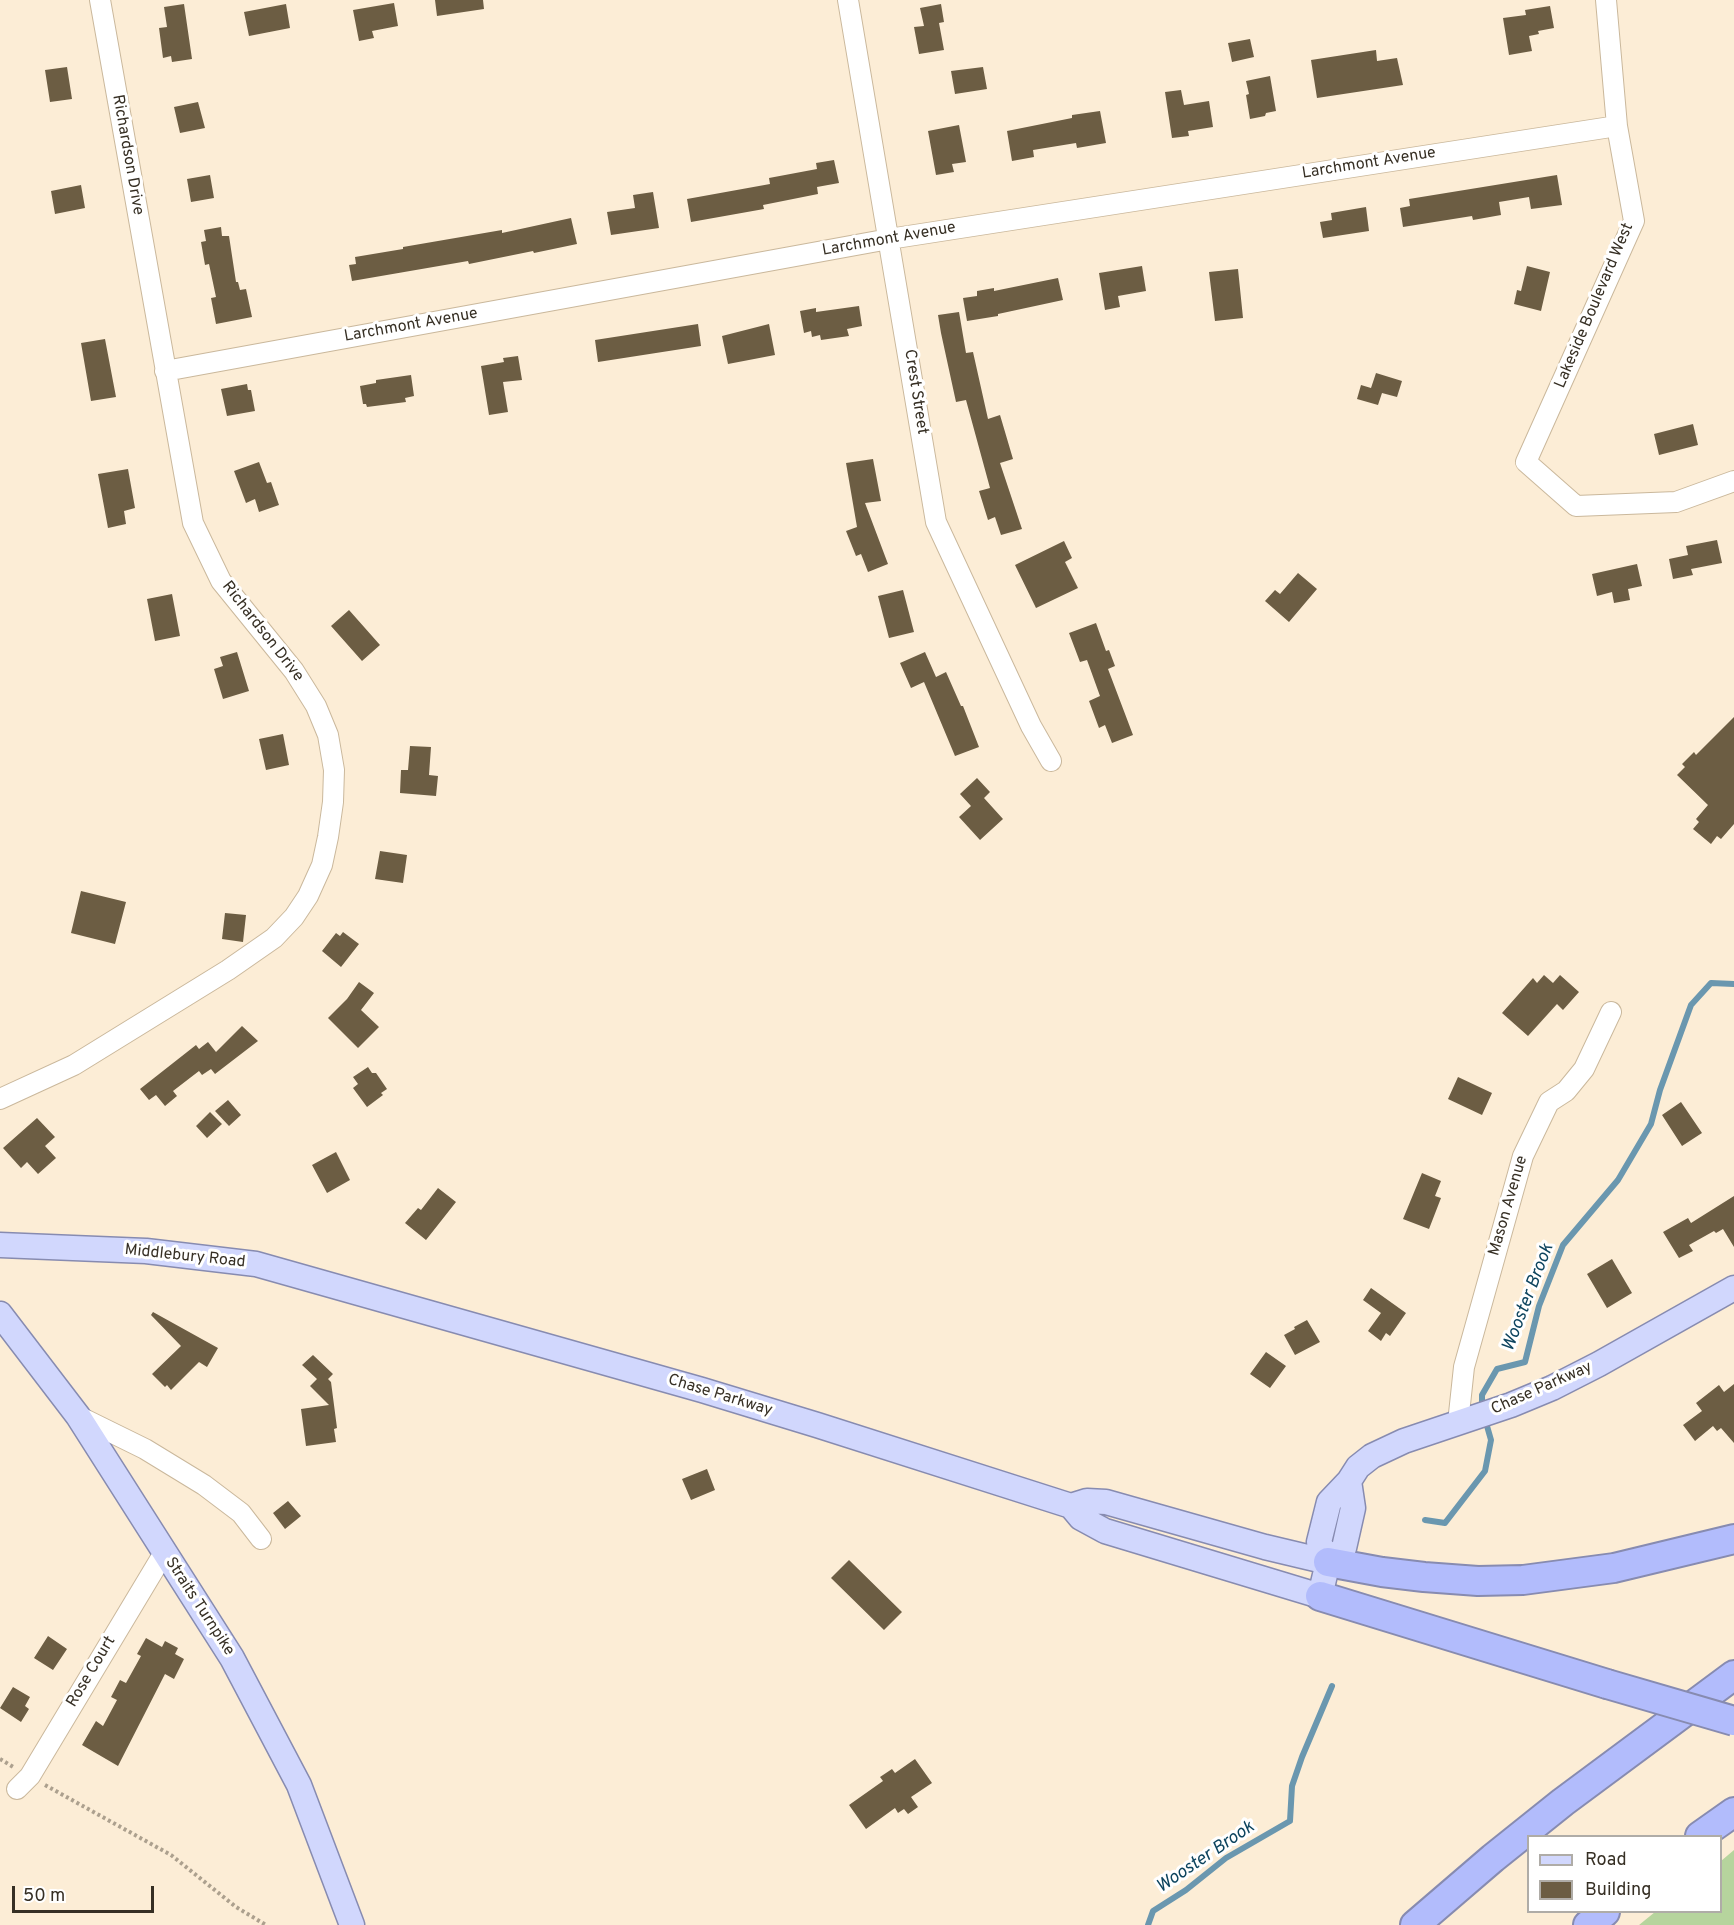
<!DOCTYPE html>
<html>
<head>
<meta charset="utf-8">
<style>
  body { margin:0 }
  #map { position:relative; width:1734px; height:1925px; overflow:hidden; background:#fcedd6; font-family:Overpass,sans-serif }
  canvas { display:block }
  .legend { position:absolute; left:1527px; top:1835px; width:195px; height:78px; box-sizing:border-box; background:#fff; border:2px solid #afaca7; margin:0; padding:8px 10px; list-style:none; font-size:18px; color:#362f24 }
  .legend li { display:flex; align-items:center; gap:12px; height:30px }
  .legend b { width:30px; border:2px solid #afaca7 }
  .scale { position:absolute; left:12px; top:1886px; width:142px; height:27px; box-sizing:border-box; border:3px solid #362f24; border-top:0; padding-left:8px; font-size:18px; line-height:21px; white-space:nowrap; color:#362f24; -webkit-text-stroke:4px #fff; paint-order:stroke }
</style>
</head>
<body>
<div id="map">
<canvas width="1734" height="1925"></canvas>
<ul class="legend">
<li><b style="height:8px;background:#d1d7fd"></b>Road</li>
<li><b style="height:16px;background:#6c5d43"></b>Building</li>
</ul>
<div class="scale">50 m</div>
</div>
<script>
const ctx = document.querySelector('canvas').getContext('2d');
ctx.lineJoin = 'round';
function fill(path, color) {
  ctx.fillStyle = color;
  ctx.fill(path, 'evenodd');
}
function toPath(rows) {
  const path = new Path2D();
  for (const r of rows) {
    path.moveTo(r[0], r[1]);
    for (let i = 2; i < r.length; i += 2) path.lineTo(r[i], r[i + 1]);
  }
  return path;
}
function stroke(path, color, width, dash) {
  ctx.strokeStyle = color;
  ctx.lineWidth = width;
  ctx.lineCap = dash ? 'butt' : 'round';
  ctx.setLineDash(dash || []);
  ctx.stroke(path);
}
function label(font, color, halo, rows, align = 'center') {
  ctx.font = font + ' Overpass,sans-serif';
  ctx.lineWidth = 6;
  ctx.setLineDash([]);
  ctx.textBaseline = 'middle';
  ctx.strokeStyle = halo;
  ctx.fillStyle = color;
  for (const [text, x, y, turn = 0] of rows) {
    ctx.save();
    ctx.translate(x, y);
    ctx.rotate((+turn || 0) * Math.PI / 180);
    ctx.textAlign = isNaN(turn) ? turn : align;
    if (halo) ctx.strokeText(text, 0, 0);
    ctx.fillText(text, 0, 0);
    ctx.restore();
  }
}
fill(toPath([
  [1734,1850,1734,1925,1639,1925,1655,1912,1720,1912,1721,1861]
]), '#b6d49d');
stroke(toPath([
  [1482,1409,1482,1395,1497,1369,1525,1362,1539,1306,1563,1245,1618,1180,1651,1124,1660,1090,1691,1005,1711,983,1734,984],
  [1425,1520,1445,1523,1485,1471,1491,1440,1485,1419],
  [1148,1925,1153,1911,1186,1890,1226,1858,1290,1821,1292,1786,1302,1757,1332,1686]
]), '#6a97af', 6);
fill(toPath([
  [435,0,483,0,484,9,437,16],
  [394,3,398,26,372,31,374,38,359,41,353,10],
  [184,4,192,59,172,62,171,56,163,58,159,28,167,27,164,7],
  [286,4,290,28,249,36,244,12],
  [941,4,944,22,939,23,944,50,919,54,914,27,924,26,920,8],
  [1550,6,1554,28,1538,31,1539,34,1529,36,1532,51,1509,55,1503,18,1526,15,1525,10],
  [1250,39,1254,57,1232,62,1228,43],
  [1376,50,1377,61,1397,58,1403,85,1317,98,1311,60],
  [67,67,72,99,50,102,45,70],
  [983,67,987,89,955,94,951,71],
  [1270,76,1276,111,1266,113,1265,116,1250,119,1246,95,1249,94,1246,81],
  [1181,90,1184,105,1209,101,1213,127,1188,131,1189,136,1172,138,1165,92],
  [198,102,205,128,180,133,174,107],
  [1100,111,1106,143,1077,148,1076,143,1033,150,1034,157,1012,161,1007,131,1072,118,1072,115],
  [959,125,966,162,952,164,954,172,936,175,928,131],
  [834,160,839,183,817,187,818,194,763,205,764,209,691,222,687,199,770,184,769,178,817,169,816,163],
  [210,175,214,198,191,202,187,179],
  [1557,175,1562,205,1531,209,1529,197,1499,202,1501,215,1473,220,1472,216,1403,227,1400,208,1410,206,1409,199],
  [81,185,85,208,55,214,51,191],
  [653,192,659,228,611,235,607,212,635,208,633,195],
  [1366,207,1369,231,1323,238,1320,222,1332,220,1331,213],
  [571,218,577,244,534,253,533,251,469,264,468,261,352,281,349,265,356,264,355,257,403,249,403,247,502,230,502,233],
  [221,227,222,236,229,236,236,282,238,282,240,290,246,289,252,317,216,324,211,298,216,297,209,264,205,265,201,242,206,241,204,230],
  [1142,266,1146,291,1118,296,1120,307,1105,310,1099,273],
  [1527,266,1550,272,1541,311,1514,304,1517,290,1521,291],
  [1238,269,1243,318,1215,321,1209,272],
  [1058,278,1063,300,998,314,998,316,967,321,963,298,977,296,977,291,994,288,994,291],
  [859,306,862,326,847,329,849,336,821,340,820,335,812,337,811,331,804,333,800,311,816,308,816,312],
  [959,312,966,353,973,352,988,419,1000,415,1013,459,1000,463,1022,529,1001,535,995,517,988,520,979,491,990,488,966,400,956,402,941,333,938,315],
  [698,324,701,346,598,362,595,340],
  [769,324,775,355,728,364,722,336],
  [105,339,116,397,91,401,81,343],
  [518,356,522,380,503,382,508,412,489,415,481,366,504,362,503,358],
  [1376,373,1402,381,1397,397,1382,393,1378,405,1357,399,1361,385,1371,388],
  [411,375,414,396,405,398,406,402,367,407,366,404,363,404,360,386,376,383,376,380],
  [247,384,248,390,251,390,255,411,227,416,221,389],
  [1693,424,1698,445,1659,455,1654,434],
  [873,459,881,501,865,503,888,564,868,572,861,554,856,556,846,531,857,527,846,463],
  [259,462,267,483,271,482,279,505,259,512,255,499,246,503,234,471],
  [128,469,135,508,124,511,126,524,108,528,98,474],
  [1717,540,1722,563,1691,569,1693,575,1673,579,1669,559,1688,555,1686,546],
  [1064,541,1072,558,1065,562,1078,588,1036,608,1015,565],
  [1637,564,1642,586,1628,589,1630,600,1614,603,1612,592,1597,596,1592,574],
  [1298,573,1317,589,1289,622,1265,601,1275,590,1280,594],
  [903,590,914,632,889,638,878,596],
  [172,594,180,636,155,641,147,599],
  [349,610,380,645,362,661,331,626],
  [1096,623,1106,651,1109,650,1115,666,1108,669,1133,735,1112,743,1105,725,1099,728,1089,701,1100,696,1087,660,1080,662,1069,633],
  [237,652,249,691,223,699,214,669,223,666,220,657],
  [925,652,936,677,946,672,961,706,963,706,979,747,955,756,924,682,911,688,900,663],
  [1734,717,1734,824,1721,839,1717,836,1711,844,1693,829,1699,822,1696,819,1708,805,1677,775,1685,767,1682,764,1694,752,1696,755],
  [283,734,289,765,266,770,259,739],
  [410,746,431,747,429,775,438,776,436,796,400,793,401,770,408,770],
  [977,778,990,792,984,798,1003,819,980,840,959,817,971,806,960,794],
  [380,851,407,855,403,883,375,879],
  [81,891,126,902,115,944,71,933],
  [225,913,246,915,243,942,222,939],
  [343,932,359,944,341,967,322,951,336,933,340,936],
  [1544,975,1553,983,1560,975,1579,992,1563,1010,1557,1004,1528,1036,1502,1013,1533,978,1537,983],
  [359,982,374,993,361,1010,379,1027,358,1048,328,1018,347,999],
  [242,1026,258,1041,215,1074,211,1069,202,1075,199,1071,173,1091,177,1096,165,1106,156,1095,149,1100,140,1089,196,1045,199,1049,208,1042,216,1052],
  [368,1067,372,1073,376,1073,387,1089,381,1093,383,1095,367,1107,353,1088,358,1084,353,1077],
  [1458,1077,1492,1093,1482,1115,1448,1099],
  [228,1100,241,1115,229,1126,215,1111],
  [1681,1102,1702,1133,1682,1146,1662,1115],
  [210,1112,222,1124,207,1138,196,1126],
  [37,1118,55,1137,45,1146,56,1158,38,1174,27,1162,21,1168,3,1148],
  [336,1152,350,1180,327,1193,312,1165],
  [1422,1173,1441,1181,1435,1196,1441,1198,1429,1229,1403,1219],
  [438,1188,456,1202,426,1240,405,1223,418,1208,421,1210],
  [1734,1196,1734,1247,1723,1229,1716,1233,1714,1231,1689,1245,1693,1251,1679,1258,1663,1232,1688,1218,1691,1223],
  [1612,1259,1632,1293,1607,1308,1587,1274],
  [1371,1288,1406,1313,1390,1336,1386,1333,1381,1341,1368,1331,1381,1313,1363,1300],
  [153,1312,218,1348,207,1367,199,1362,171,1390,167,1385,165,1387,152,1374,181,1346,151,1315],
  [1307,1320,1320,1342,1295,1355,1284,1335,1295,1329,1294,1327],
  [1266,1352,1286,1366,1270,1388,1250,1374],
  [313,1355,333,1374,328,1379,331,1382,337,1428,334,1429,336,1442,306,1446,301,1409,329,1405,310,1386,317,1379,302,1365],
  [1734,1384,1734,1443,1721,1428,1717,1431,1713,1426,1695,1441,1683,1425,1702,1411,1696,1403,1719,1385,1724,1392],
  [707,1469,715,1490,691,1500,682,1479],
  [288,1501,301,1516,285,1529,273,1513],
  [849,1560,902,1612,884,1630,831,1578],
  [48,1636,67,1649,53,1670,34,1658],
  [146,1638,162,1647,165,1641,178,1648,175,1654,184,1659,174,1679,165,1674,118,1766,82,1745,96,1721,103,1726,117,1700,111,1697,120,1680,126,1683,141,1656,137,1654],
  [13,1687,30,1697,25,1706,29,1709,21,1722,0,1708],
  [915,1759,932,1783,911,1797,918,1807,908,1814,904,1809,898,1813,895,1808,866,1829,849,1805,883,1781,880,1777,892,1769,895,1773]
]), '#6c5d43');
const minor = toPath([
  [848,0,936,522,1031,726,1051,761],
  [1606,0,1617,126,1634,221,1526,462,1576,506,1676,502,1734,481],
  [165,371,889,239,1617,126],
  [0,1099,74,1065,228,970,274,938,294,917,308,896,322,865,328,837,333,802,334,770,328,735,316,706,294,671,221,581,193,523,100,0],
  [78,1416,145,1449,204,1485,241,1513,261,1539],
  [1458,1423,1464,1367,1523,1156,1549,1102,1566,1091,1584,1069,1611,1012],
  [17,1789,30,1776,164,1553]
]);
const major = toPath([
  [0,1245,146,1251,256,1264,702,1390,817,1425,1071,1506,1081,1518,1105,1531,1320,1596,1328,1562,1344,1548,1353,1508,1349,1481],
  [0,1314,78,1416,232,1658,299,1785,352,1925],
  [1071,1506,1087,1501,1106,1502,1265,1547,1328,1562],
  [1328,1562,1319,1542,1329,1502,1349,1481,1358,1467,1372,1456,1404,1441,1511,1405,1552,1388,1599,1364,1734,1288]
]);
const highway = toPath([
  [1328,1562,1382,1572,1424,1577,1478,1581,1523,1580,1614,1568,1734,1539],
  [1320,1596,1607,1684],
  [1700,1836,1734,1812],
  [1415,1925,1493,1858,1563,1802,1734,1675],
  [1588,1925,1605,1912]
]);
stroke(minor, '#cab89c', 22);
stroke(major, '#878bb0', 27);
stroke(highway, '#878bb0', 32);
stroke(toPath([
  [0,1759,15,1768],
  [45,1785,171,1855,236,1907,266,1925]
]), '#aca08e', 4, [3, 3]);
stroke(minor, '#fff', 20);
stroke(major, '#d1d7fd', 24);
stroke(highway, '#b2bcfc', 28);
const highwayBridge = toPath([
  [1607,1684,1734,1721]
]);
stroke(highwayBridge, '#878bb0', 32, []);
stroke(highwayBridge, '#b2bcfc', 28);
label('16px', '#362f24', '#fff', [
  ["Richardson Drive",127,155,80],
  ["Larchmont Avenue",1369,164,-9],
  ["Larchmont Avenue",889,240,-10],
  ["Lakeside Boulevard West",1595,306,-67],
  ["Larchmont Avenue",411,326,-10],
  ["Crest Street",915,392,81],
  ["Richardson Drive",262,632,52],
  ["Mason Avenue",1509,1206,-74],
  ["Middlebury Road",185,1257,6],
  ["Chase Parkway",1542,1389,-24],
  ["Chase Parkway",720,1396,17],
  ["Straits Turnpike",199,1607,57],
  ["Rose Court",92,1672,-59]
]);
label('italic 18px', '#0d445e', '#fff', [
  ["Wooster Brook",1529,1298,-69],
  ["Wooster Brook",1206,1858,-34]
]);
</script>
</body>
</html>
